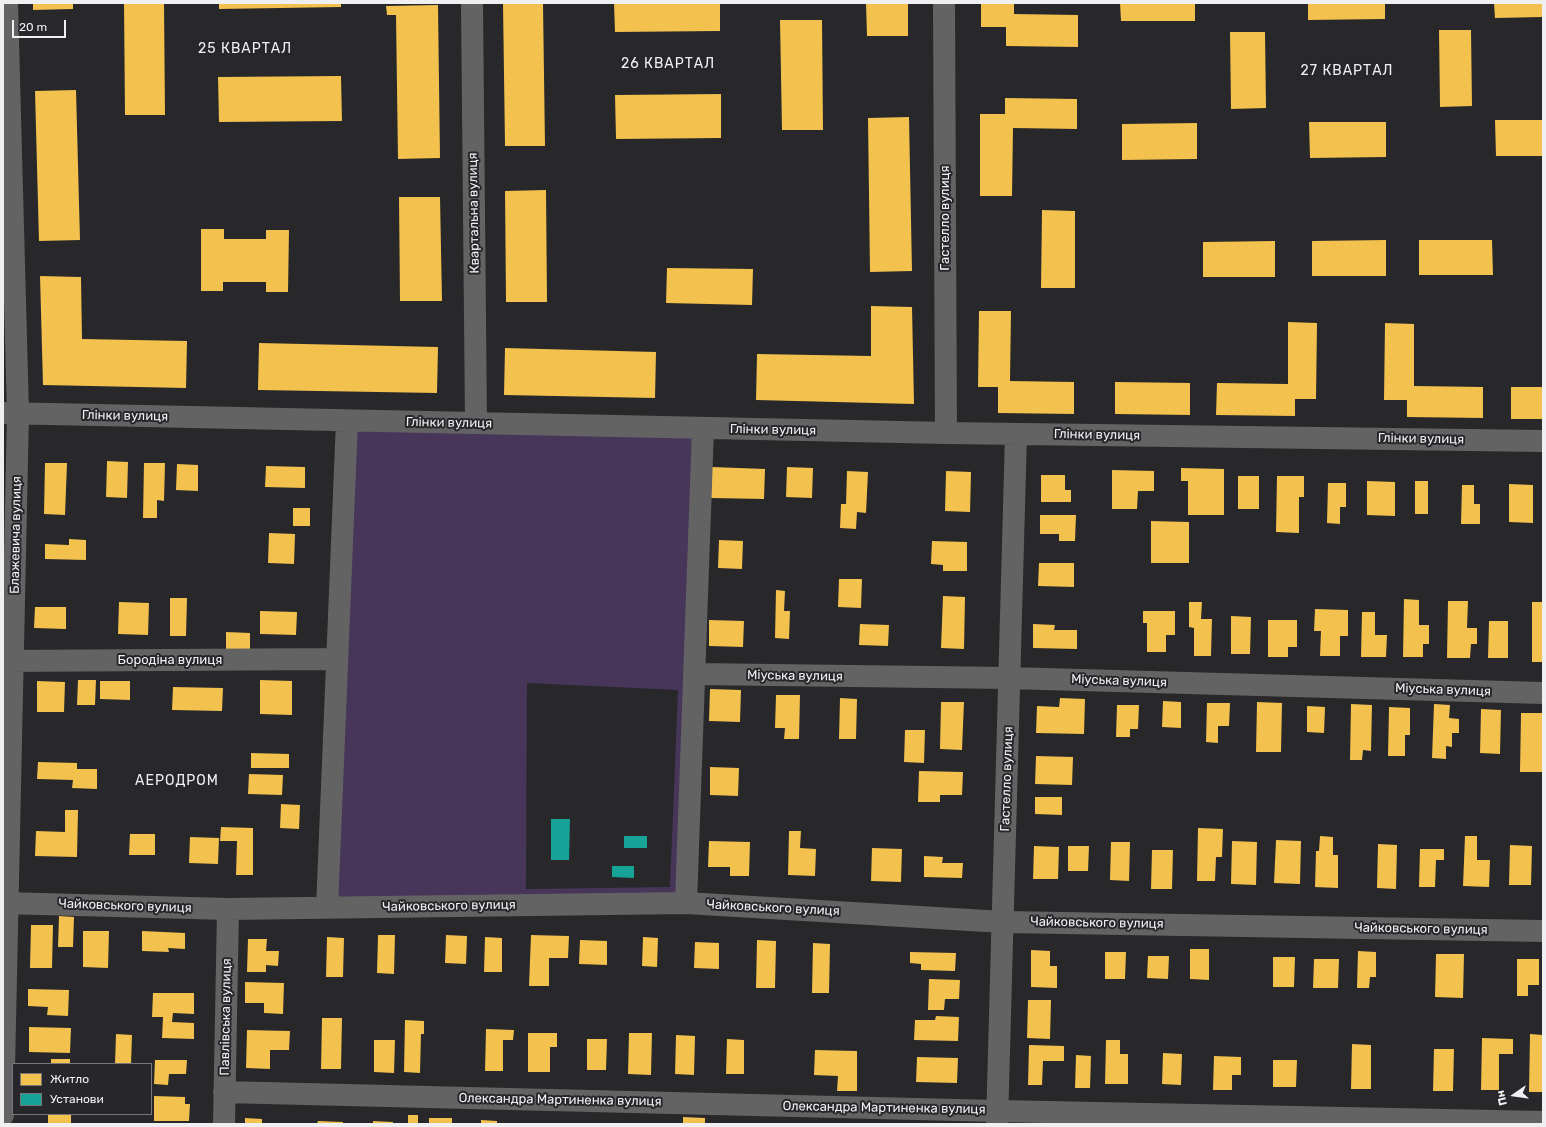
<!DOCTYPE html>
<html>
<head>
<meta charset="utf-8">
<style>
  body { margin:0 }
  #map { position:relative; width:1546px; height:1127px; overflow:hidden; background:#282729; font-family:Rubik,sans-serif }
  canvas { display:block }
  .frame { position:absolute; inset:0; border:4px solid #f0eff2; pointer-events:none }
  .legend { position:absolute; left:12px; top:1063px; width:140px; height:52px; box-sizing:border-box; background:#27262a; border:1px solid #77767a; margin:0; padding:5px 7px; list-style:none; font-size:12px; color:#f0eff2 }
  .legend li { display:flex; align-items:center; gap:8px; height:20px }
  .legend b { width:20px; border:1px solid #77767a }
  .north { position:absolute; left:1494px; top:1075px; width:40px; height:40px; -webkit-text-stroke:3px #27262a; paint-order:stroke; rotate:257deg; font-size:11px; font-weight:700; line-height:16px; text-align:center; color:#f0eff2 }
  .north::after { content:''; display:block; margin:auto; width:14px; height:18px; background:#f0eff2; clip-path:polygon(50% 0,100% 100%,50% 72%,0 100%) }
  .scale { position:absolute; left:12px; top:20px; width:54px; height:18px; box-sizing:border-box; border:2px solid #f0eff2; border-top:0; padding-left:5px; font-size:12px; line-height:14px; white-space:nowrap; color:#f0eff2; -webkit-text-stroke:3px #27262a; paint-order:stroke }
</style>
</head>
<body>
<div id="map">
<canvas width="1546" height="1127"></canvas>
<div class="frame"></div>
<ul class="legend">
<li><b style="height:11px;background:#f2c14e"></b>Житло</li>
<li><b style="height:11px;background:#17a398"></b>Установи</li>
</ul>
<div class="north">Пн</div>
<div class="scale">20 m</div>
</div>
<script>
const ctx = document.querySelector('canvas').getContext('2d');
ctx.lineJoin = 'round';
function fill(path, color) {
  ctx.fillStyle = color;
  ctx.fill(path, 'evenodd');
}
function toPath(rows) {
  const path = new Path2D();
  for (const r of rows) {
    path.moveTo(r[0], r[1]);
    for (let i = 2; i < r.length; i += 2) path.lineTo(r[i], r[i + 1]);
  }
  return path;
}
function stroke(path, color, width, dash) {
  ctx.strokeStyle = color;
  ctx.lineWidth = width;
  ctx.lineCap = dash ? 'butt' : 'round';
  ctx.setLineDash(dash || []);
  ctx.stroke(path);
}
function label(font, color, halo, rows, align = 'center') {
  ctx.font = font + ' Rubik,sans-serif';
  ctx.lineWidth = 4;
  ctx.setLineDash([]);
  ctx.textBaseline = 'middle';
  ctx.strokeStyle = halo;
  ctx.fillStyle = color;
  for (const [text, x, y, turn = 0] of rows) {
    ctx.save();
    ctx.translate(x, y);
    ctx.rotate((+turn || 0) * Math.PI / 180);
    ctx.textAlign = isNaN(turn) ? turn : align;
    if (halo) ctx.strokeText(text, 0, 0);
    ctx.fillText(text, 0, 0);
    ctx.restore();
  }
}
fill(toPath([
  [352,426,697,433,682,897,333,902],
  [527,683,678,690,670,887,526,889]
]), '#47355a');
fill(toPath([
  [33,3,73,3,73,9,33,10],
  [124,3,164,3,165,115,125,115],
  [219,3,341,3,341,7,219,9],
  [503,3,543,3,545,146,505,146],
  [614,3,720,3,720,31,615,32],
  [866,3,908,3,908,36,867,36],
  [981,3,1014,3,1014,14,1078,15,1078,47,1006,46,1006,27,981,27],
  [1120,3,1195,3,1195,21,1121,21],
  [1308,3,1385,3,1385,19,1308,20],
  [1494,3,1543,3,1543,17,1495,18],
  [438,5,440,158,398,159,396,15,387,15,386,6],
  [780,20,822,20,823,130,782,130],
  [1439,30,1471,30,1472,106,1440,107],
  [1230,32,1265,32,1266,108,1231,109],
  [341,76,342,121,219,122,218,77],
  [76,90,80,240,39,241,35,91],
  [721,94,721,138,616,139,615,95],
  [1005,98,1077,99,1077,129,1013,128,1012,196,980,196,980,114,1005,114],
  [909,117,912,271,870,272,868,118],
  [1495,120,1543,120,1543,156,1496,156],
  [1309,122,1386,122,1386,157,1310,158],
  [1197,123,1197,159,1122,160,1122,124],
  [546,190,547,302,506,302,505,191],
  [399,197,440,197,442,301,400,301],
  [1042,210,1075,211,1075,288,1041,288],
  [201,229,224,229,224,239,266,239,266,230,289,230,288,292,266,292,266,282,223,282,223,291,201,291],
  [1386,240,1386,276,1312,276,1312,241],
  [1419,240,1492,240,1493,275,1419,275],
  [1275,241,1275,277,1203,277,1203,242],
  [667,268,753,269,752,305,666,303],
  [40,276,81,277,82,339,187,341,186,388,43,385],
  [871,306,912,307,914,404,756,400,757,354,871,356],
  [979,311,1011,311,1010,381,1074,382,1074,414,998,413,998,387,978,387],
  [1288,322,1317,323,1316,399,1295,399,1295,416,1216,415,1217,383,1288,384],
  [1385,323,1414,324,1414,386,1483,387,1483,418,1407,417,1407,400,1384,400],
  [259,343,438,347,437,393,258,390],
  [505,348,656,352,655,398,504,395],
  [1115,382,1190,383,1190,415,1115,414],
  [1511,387,1543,387,1543,419,1511,419],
  [107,461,128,462,127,498,106,497],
  [45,463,67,463,65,515,44,514],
  [144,463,165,463,164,501,157,500,157,518,143,518],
  [177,464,198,465,198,491,176,490],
  [266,466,305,467,305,488,265,487],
  [712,467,765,469,764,499,711,498],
  [787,467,813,468,812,498,786,497],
  [1181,468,1224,469,1224,515,1188,515,1188,481,1181,481],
  [1112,470,1154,471,1154,491,1138,491,1137,509,1112,509],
  [847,471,868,472,866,513,857,512,856,529,840,528,841,504,846,504],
  [946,471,971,472,970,512,945,511],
  [1041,475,1065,475,1065,490,1071,490,1071,502,1041,502],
  [1238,476,1259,476,1259,509,1238,509],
  [1277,476,1304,476,1304,497,1299,497,1299,533,1276,532],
  [1367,481,1395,482,1395,516,1367,515],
  [1415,481,1428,481,1428,514,1415,514],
  [1328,483,1346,483,1346,507,1340,507,1340,524,1327,523],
  [1509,484,1533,485,1533,523,1509,522],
  [1462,485,1474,485,1474,504,1480,504,1480,524,1461,524],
  [293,508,310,508,310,526,293,526],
  [1040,515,1076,515,1075,541,1059,541,1059,534,1040,534],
  [1151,521,1189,522,1189,563,1151,563],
  [269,533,295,534,294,564,268,563],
  [69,539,86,540,86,560,45,559,45,544,69,545],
  [719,540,743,541,742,569,718,568],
  [932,541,967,542,967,571,943,571,943,565,931,564],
  [1039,563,1074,563,1074,587,1038,586],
  [839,579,862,579,861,608,838,607],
  [776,590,785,591,784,611,790,611,789,639,775,638],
  [943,596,965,597,964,649,941,648],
  [170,598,187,598,186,636,170,636],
  [1404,599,1419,600,1419,625,1429,625,1429,644,1423,644,1423,657,1403,657],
  [1448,601,1468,601,1467,628,1477,628,1477,644,1471,644,1470,658,1447,658],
  [119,602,149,603,148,635,118,634],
  [1189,602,1202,602,1201,619,1212,619,1211,656,1194,656,1194,628,1189,627],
  [1532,602,1543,602,1543,662,1532,662],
  [35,607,66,607,66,629,34,628],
  [1315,609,1348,610,1348,636,1340,636,1340,656,1320,656,1321,631,1314,631],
  [260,611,297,612,296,635,260,634],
  [1143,611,1175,611,1175,635,1166,635,1166,652,1147,652,1147,623,1143,623],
  [1362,612,1375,612,1375,635,1387,635,1386,657,1361,657],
  [1231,616,1251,617,1250,654,1231,654],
  [709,620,744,621,743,647,709,646],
  [1268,620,1297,620,1297,647,1288,647,1288,657,1268,657],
  [1489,621,1508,621,1508,658,1488,658],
  [860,624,889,625,888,646,859,645],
  [1033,624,1055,625,1054,630,1077,630,1077,649,1033,648],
  [226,632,250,633,250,651,226,650],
  [78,680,96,680,95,705,77,705],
  [260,680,292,681,292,715,260,714],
  [37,681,65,682,64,712,37,712],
  [100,681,130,681,130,700,100,699],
  [173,687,223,688,222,711,172,710],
  [710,689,741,690,740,722,709,721],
  [776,695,800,695,799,739,784,739,785,728,775,728],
  [840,698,857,699,856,739,839,739],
  [1060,698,1085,699,1084,734,1036,733,1037,706,1059,707],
  [1163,701,1181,702,1181,728,1162,727],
  [941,702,964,702,962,750,940,749],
  [1257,702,1282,703,1281,752,1256,752],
  [1207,703,1230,703,1229,726,1218,726,1218,743,1206,742],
  [1351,704,1372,705,1371,751,1363,750,1362,760,1350,760],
  [1434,704,1450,705,1449,718,1459,719,1459,733,1452,733,1452,747,1446,746,1446,759,1432,758],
  [1117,705,1139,705,1138,729,1130,729,1130,737,1116,737],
  [1307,706,1325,707,1324,733,1307,732],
  [1389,707,1410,708,1410,735,1405,735,1405,756,1388,756],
  [1481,709,1501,710,1500,754,1480,753],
  [1521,713,1543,713,1543,772,1520,772],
  [905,730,925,730,924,763,904,762],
  [251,753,289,754,289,768,251,768],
  [1036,756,1073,757,1072,785,1035,784],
  [38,762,77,763,77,769,97,769,97,789,72,788,73,780,37,779],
  [710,767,739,768,738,796,710,795],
  [919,771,963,772,962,795,940,795,940,802,918,802],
  [249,774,283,775,282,795,248,794],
  [1035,797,1062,797,1062,815,1035,814],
  [281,804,300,805,299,829,280,828],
  [65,810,78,810,77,857,35,856,36,831,65,832],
  [221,827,253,828,253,875,236,875,237,841,220,841],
  [1198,828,1223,829,1222,857,1216,857,1215,881,1197,881],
  [789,831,801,831,800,848,816,849,815,876,788,875],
  [130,834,155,834,155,855,129,855],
  [1320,836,1333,837,1333,855,1338,855,1338,888,1315,887,1316,851,1319,851],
  [1465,836,1477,836,1477,860,1490,860,1489,887,1463,886],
  [190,837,219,838,218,864,189,863],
  [1276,840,1301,841,1300,884,1274,883],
  [709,841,750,842,749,876,730,876,730,867,708,867],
  [1232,841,1257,842,1256,885,1231,884],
  [1111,842,1130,842,1129,881,1110,880],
  [1378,844,1397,845,1396,889,1377,888],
  [1510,845,1532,846,1531,885,1509,885],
  [1034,846,1059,847,1058,879,1033,879],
  [1068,846,1089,846,1088,871,1068,871],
  [872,848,902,849,901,882,871,881],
  [1420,849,1444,849,1444,860,1436,860,1435,887,1419,887],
  [1152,850,1173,850,1172,889,1151,889],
  [924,856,943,857,942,863,963,863,962,878,924,877],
  [59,916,74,917,73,947,58,947],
  [31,925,53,925,52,968,30,968],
  [83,931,109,931,108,968,83,967],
  [142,931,185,933,185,949,168,948,169,952,142,951],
  [378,935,395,935,394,974,377,973],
  [446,935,467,936,466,964,445,963],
  [531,935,569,936,568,958,549,958,549,986,529,986],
  [327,937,344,938,343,977,326,977],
  [485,937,502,938,502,972,484,972],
  [643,937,658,938,657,967,642,966],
  [248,939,267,939,266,951,279,951,278,966,266,965,266,972,247,972],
  [580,940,607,941,607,965,579,964],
  [757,940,776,941,775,988,756,988],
  [695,942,719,943,719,969,694,968],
  [813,943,830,944,829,993,812,993],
  [1190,949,1209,949,1209,980,1190,979],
  [1031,950,1050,951,1050,966,1057,966,1057,988,1031,987],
  [1358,951,1376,952,1376,977,1370,977,1369,988,1357,988],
  [910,952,956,953,955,971,921,970,921,964,910,963],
  [1105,952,1126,952,1125,979,1105,979],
  [1436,954,1464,954,1463,998,1435,997],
  [1148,956,1169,956,1168,979,1147,978],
  [1273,957,1295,957,1294,987,1273,987],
  [1314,959,1339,959,1338,988,1313,988],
  [1517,959,1539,959,1539,985,1528,985,1528,996,1517,996],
  [929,979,960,980,959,999,945,999,944,1010,928,1010],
  [245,982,284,983,283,1014,264,1013,264,1003,245,1003],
  [28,989,69,990,68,1016,47,1015,48,1007,28,1006],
  [153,993,194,993,194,1014,173,1013,172,1022,194,1023,194,1039,162,1038,163,1017,152,1017],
  [1028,1000,1051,1000,1050,1039,1027,1038],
  [936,1016,959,1017,958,1041,914,1040,915,1020,935,1020],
  [322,1018,342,1018,341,1069,321,1069],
  [405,1020,424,1021,424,1034,421,1034,420,1073,404,1072],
  [29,1027,71,1028,70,1053,29,1052],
  [486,1029,514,1030,513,1040,503,1040,503,1071,485,1071],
  [247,1030,290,1031,289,1050,270,1050,270,1069,246,1068],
  [528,1033,557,1033,557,1047,550,1047,550,1072,528,1072],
  [629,1033,652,1033,651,1075,628,1074],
  [116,1034,132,1035,131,1064,115,1064],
  [1530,1034,1543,1035,1543,1092,1529,1092],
  [676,1035,695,1036,694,1075,675,1074],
  [1482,1038,1513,1039,1513,1054,1499,1054,1499,1090,1481,1090],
  [587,1039,607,1039,606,1070,587,1070],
  [727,1039,744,1040,744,1074,726,1074],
  [374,1040,395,1040,394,1073,374,1072],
  [1106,1040,1120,1040,1120,1054,1128,1054,1128,1084,1105,1084],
  [1352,1044,1371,1045,1371,1089,1351,1089],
  [1029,1045,1064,1046,1064,1061,1043,1061,1042,1085,1028,1085],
  [1434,1049,1454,1049,1453,1091,1433,1091],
  [815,1050,857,1051,857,1091,837,1091,838,1076,814,1075],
  [1163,1053,1182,1054,1181,1085,1162,1084],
  [1076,1055,1091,1056,1090,1088,1075,1088],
  [1214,1056,1241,1057,1241,1075,1232,1075,1232,1090,1213,1090],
  [917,1057,958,1058,957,1083,916,1082],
  [51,1059,70,1059,70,1064,51,1064],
  [155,1060,187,1060,186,1074,169,1074,168,1085,154,1084],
  [1273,1060,1297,1060,1296,1087,1273,1087],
  [154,1096,185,1097,185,1104,190,1104,189,1121,154,1121],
  [48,1114,71,1114,71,1124,48,1124],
  [408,1115,418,1115,418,1124,408,1124],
  [683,1117,705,1118,705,1124,683,1124],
  [245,1118,262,1119,262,1124,245,1124],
  [429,1118,452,1118,452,1124,429,1124],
  [481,1120,497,1121,497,1124,481,1124],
  [318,1121,343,1122,343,1124,317,1124],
  [373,1121,393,1122,393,1124,373,1124]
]), '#f2c14e');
fill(toPath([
  [551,819,570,819,569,860,551,860],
  [624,836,647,836,647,848,624,848],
  [612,866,634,866,634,878,612,877]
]), '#17a398');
stroke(toPath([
  [472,3,476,423],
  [944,3,946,433],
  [3,413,946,433,1543,441],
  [3,661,336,659],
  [695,674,1009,678,1543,693],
  [3,903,228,909,686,903,1003,922,1543,931],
  [686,903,703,428],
  [327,908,347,421],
  [224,1092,998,1111,1543,1122],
  [3,1115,18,413,7,3],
  [224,1124,228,909],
  [997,1124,1016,434]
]), '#646363', 22);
label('13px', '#f0eff2', '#27262a', [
  ["Квартальна вулиця",474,213,-91],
  ["Гастелло вулиця",945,218,-90],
  ["Глінки вулиця",125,416,1],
  ["Глінки вулиця",449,423,1],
  ["Глінки вулиця",773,430,1],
  ["Глінки вулиця",1097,435,1],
  ["Глінки вулиця",1421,439,1],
  ["Блажевича вулиця",16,535,-89],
  ["Бородіна вулиця",170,660],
  ["Міуська вулиця",795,676,1],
  ["Міуська вулиця",1119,681,2],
  ["Міуська вулиця",1443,690,2],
  ["Гастелло вулиця",1007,779,-88],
  ["Чайковського вулиця",125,906,2],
  ["Чайковського вулиця",449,906,-1],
  ["Чайковського вулиця",773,908,3],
  ["Чайковського вулиця",1097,923,1],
  ["Чайковського вулиця",1421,929,1],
  ["Павлівська вулиця",226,1017,-89],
  ["Олександра Мартиненка вулиця",560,1100,1],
  ["Олександра Мартиненка вулиця",884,1108,1]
]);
ctx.letterSpacing = '1px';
label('14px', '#f0eff2', '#27262a', [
  ["25 КВАРТАЛ",245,49],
  ["26 КВАРТАЛ",668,64],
  ["27 КВАРТАЛ",1347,71],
  ["АЕРОДРОМ",177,781]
]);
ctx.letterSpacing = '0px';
</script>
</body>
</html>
